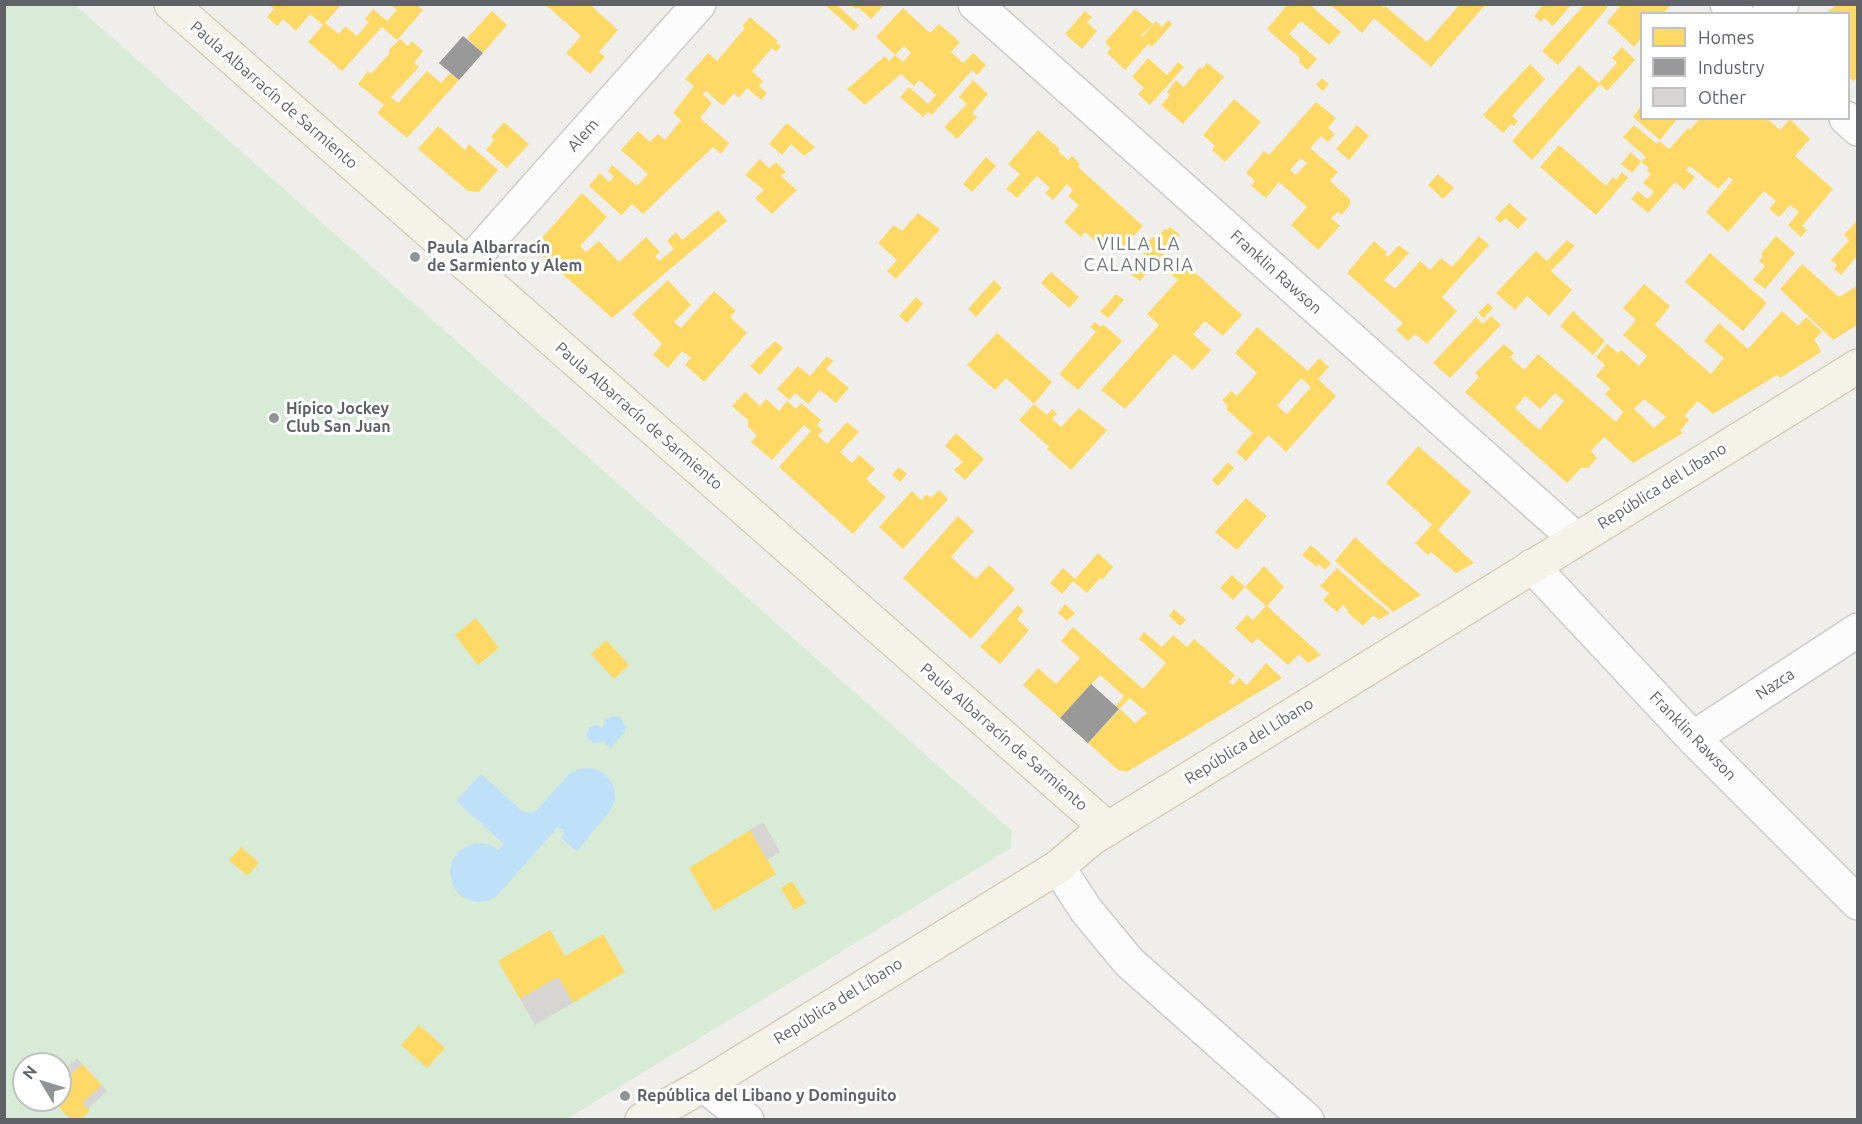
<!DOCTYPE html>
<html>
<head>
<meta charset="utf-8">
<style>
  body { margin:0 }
  #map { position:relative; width:1862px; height:1124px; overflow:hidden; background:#efeeea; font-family:Ubuntu,sans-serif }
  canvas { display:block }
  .frame { position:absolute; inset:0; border:6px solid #5f6368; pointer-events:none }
  .legend { position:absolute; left:1640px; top:12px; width:210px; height:108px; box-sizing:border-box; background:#fff; border:2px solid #bfc1c3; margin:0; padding:8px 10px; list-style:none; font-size:18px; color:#5f6368 }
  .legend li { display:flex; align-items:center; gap:12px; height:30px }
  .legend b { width:30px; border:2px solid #bfc1c3 }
  .north { position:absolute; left:12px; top:1052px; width:60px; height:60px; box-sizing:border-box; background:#fff; border:2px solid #bfc1c3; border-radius:50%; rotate:308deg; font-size:16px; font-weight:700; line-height:24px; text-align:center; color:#5f6368 }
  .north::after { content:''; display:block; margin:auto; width:21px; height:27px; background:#919496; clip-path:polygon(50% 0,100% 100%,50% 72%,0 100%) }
</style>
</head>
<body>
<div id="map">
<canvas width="1862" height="1124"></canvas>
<div class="frame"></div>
<ul class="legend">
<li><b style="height:16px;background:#ffd966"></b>Homes</li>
<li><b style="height:16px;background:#999"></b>Industry</li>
<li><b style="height:16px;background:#d6d5d3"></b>Other</li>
</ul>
<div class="north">N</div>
</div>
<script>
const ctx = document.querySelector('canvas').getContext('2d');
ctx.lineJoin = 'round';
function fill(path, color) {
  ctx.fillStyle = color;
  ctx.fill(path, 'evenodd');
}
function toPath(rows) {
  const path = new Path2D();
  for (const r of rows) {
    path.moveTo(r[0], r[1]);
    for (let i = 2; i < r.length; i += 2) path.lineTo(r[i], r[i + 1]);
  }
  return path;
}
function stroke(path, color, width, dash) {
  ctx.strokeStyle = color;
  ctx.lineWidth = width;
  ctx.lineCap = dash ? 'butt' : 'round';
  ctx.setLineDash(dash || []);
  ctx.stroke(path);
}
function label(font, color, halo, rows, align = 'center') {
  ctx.font = font + ' Ubuntu,sans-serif';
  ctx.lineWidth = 6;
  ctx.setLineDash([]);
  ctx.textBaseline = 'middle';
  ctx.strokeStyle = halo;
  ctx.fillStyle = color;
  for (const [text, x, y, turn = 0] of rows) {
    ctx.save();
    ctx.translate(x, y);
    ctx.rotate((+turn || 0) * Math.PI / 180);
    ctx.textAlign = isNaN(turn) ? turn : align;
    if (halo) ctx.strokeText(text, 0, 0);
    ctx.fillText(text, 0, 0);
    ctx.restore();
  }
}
fill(toPath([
  [5,5,75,5,1012,831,1011,848,567,1119,5,1120],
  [24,1064,60,1064,60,1100,24,1100]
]), '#d8ebd6');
fill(toPath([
  [612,716,620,717,626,727,625,732,611,748,603,741,594,743,589,740,586,735,590,727,596,725,603,728,604,721],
  [589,768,599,770,610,779,614,788,615,800,610,811,577,851,561,838,564,834,563,829,557,828,496,897,487,901,476,902,467,899,459,894,452,884,450,871,452,861,459,851,474,843,488,844,499,850,504,844,456,801,481,774,522,811,531,813,537,810,570,773,580,769]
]), '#bfe0f9');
fill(toPath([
  [269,4,342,4,325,23,339,34,345,26,357,36,369,22,365,19,373,9,387,21,397,10,390,4,421,4,419,7,423,10,397,40,382,27,342,71,308,42,323,25,310,14,296,31,283,19,277,26,267,17,274,9],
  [545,4,589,4,618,30,599,52,605,57,590,74,566,53,581,36],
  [824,4,836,4,859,25,854,31],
  [850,4,885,4,871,19,858,7,856,9],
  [1288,4,1309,4,1341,32,1329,45,1301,21,1289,34,1317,59,1307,70,1299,62,1300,58,1267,29],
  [1330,4,1380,4,1384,8,1385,6,1427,42,1460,4,1486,4,1431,67,1374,18,1362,33],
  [1544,4,1572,4,1553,26,1544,18,1541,22,1534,16],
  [1585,4,1607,4,1607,8,1558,65,1542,51],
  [1622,4,1627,7,1629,4,1671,4,1663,14,1641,14,1641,38,1634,47,1607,22],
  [1838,4,1857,6,1857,78,1853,81,1848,76,1848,14,1824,14],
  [903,8,930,33,939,24,960,42,951,52,963,63,973,53,986,65,977,75,972,70,932,115,928,112,923,117,900,97,909,87,928,104,936,95,919,80,914,86,901,74,865,105,847,89,885,56,889,61,895,55,876,37],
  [904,46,911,53,903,62,895,55],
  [1135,9,1153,24,1140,36,1142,37,1156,21,1162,27,1168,20,1172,24,1152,47,1148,44,1125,70,1107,53,1111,48,1105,42],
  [492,11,507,25,483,53,467,38],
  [1085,11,1092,17,1087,22,1097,31,1082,49,1065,34],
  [750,17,778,41,776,43,781,46,776,52,772,48,752,71,763,81,759,86,767,93,761,100,747,88,739,98,734,93,723,106,706,91,703,94,712,103,700,118,729,143,721,154,713,147,643,214,632,204,621,215,589,186,600,173,609,182,614,177,608,171,612,165,637,186,648,174,621,150,638,131,650,142,658,134,665,140,681,120,673,113,694,86,685,79,708,53,717,61,745,28,742,26],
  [400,39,408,46,412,41,423,51,414,63,419,67,391,97,398,103,427,71,441,83,450,73,459,80,407,138,377,113,384,105,358,84,368,71,371,74,390,53,388,51],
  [1622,47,1635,60,1607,91,1599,83,1617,63,1612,58],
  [1148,58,1167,75,1178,62,1184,67,1150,105,1138,94,1144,88,1132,77],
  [1207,63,1224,77,1183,124,1161,105,1170,95,1167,92,1176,80,1184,87,1200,67,1202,69],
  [1530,64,1545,79,1512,116,1518,121,1514,126,1511,124,1503,133,1483,115],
  [1579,65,1600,84,1532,160,1512,141],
  [1322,78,1329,84,1323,91,1316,85],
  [973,80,988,94,972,113,977,117,957,139,944,127,967,104,959,97],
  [1234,99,1261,122,1225,162,1212,150,1215,146,1203,135],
  [1316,102,1336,118,1328,128,1335,134,1328,142,1321,136,1310,148,1338,172,1330,181,1350,199,1350,205,1341,215,1338,212,1331,218,1340,226,1318,250,1291,225,1307,207,1279,182,1266,198,1251,186,1255,181,1246,173,1264,151,1269,155],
  [1301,158,1307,163,1296,175,1290,170],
  [1641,106,1641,118,1678,118,1660,140,1633,117],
  [1700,118,1766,118,1780,130,1790,119,1810,139,1795,156,1833,189,1802,226,1807,230,1801,237,1788,225,1799,212,1790,205,1779,217,1769,209,1776,201,1764,191,1728,232,1706,212,1733,180,1729,177,1718,189,1690,166,1686,170,1695,177,1684,190,1675,182,1648,213,1631,199,1638,191,1647,199,1654,192,1643,183,1651,174,1647,171,1649,168,1641,162,1646,157,1623,137,1634,125,1657,144,1659,141,1669,149,1688,128,1690,130],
  [504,122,529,144,507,168,486,150,494,140,491,137],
  [787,123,815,147,804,156,791,144,782,155,769,144],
  [1357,125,1369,136,1349,160,1336,149],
  [438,126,465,150,469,144,498,170,479,192,468,191,418,149],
  [1038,130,1060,149,1058,151,1068,160,1072,156,1080,164,1078,167,1143,226,1119,252,1102,237,1097,243,1085,232,1081,237,1064,222,1079,205,1068,196,1073,190,1067,184,1053,200,1045,193,1050,188,1037,176,1017,198,1006,189,1020,174,1008,164],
  [1559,145,1606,186,1613,177,1616,180,1622,172,1628,178,1596,215,1540,167],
  [1631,152,1641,162,1632,173,1621,164],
  [986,157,996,166,972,192,963,184],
  [760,159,769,168,776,162,786,172,781,176,797,190,772,214,755,198,764,190,745,175],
  [1438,174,1454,188,1443,199,1428,185],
  [582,193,607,217,580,246,586,252,599,241,619,262,646,237,660,252,655,256,659,261,674,249,667,241,676,232,682,240,718,210,727,221,612,318,540,254,539,241],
  [1509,203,1527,219,1518,229,1505,218,1500,223,1495,218],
  [918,213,940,229,896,279,887,271,897,260,878,243,894,225,902,231],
  [1857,220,1857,256,1841,275,1834,269,1837,265,1831,260,1849,240,1844,235],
  [1170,227,1180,235,1140,281,1128,272,1149,248,1145,245,1153,237,1156,239,1165,229,1166,230],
  [1479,236,1489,245,1442,297,1457,311,1427,344,1415,334,1408,341,1396,330,1403,323,1347,273,1374,241,1387,252,1385,254,1388,257,1399,245,1409,253,1384,280,1395,289,1420,261,1430,270,1441,258,1452,267],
  [1776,236,1795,253,1765,289,1753,280,1765,266,1759,261,1763,256,1761,254],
  [1567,240,1575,246,1551,271,1572,290,1549,316,1527,296,1515,310,1496,293,1536,251,1547,261],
  [1710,253,1767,303,1743,331,1685,282],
  [1178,257,1242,315,1223,336,1205,321,1193,334,1211,350,1193,370,1174,354,1125,409,1101,390,1159,325,1147,314,1178,280,1166,270],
  [1802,264,1839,297,1857,286,1857,325,1833,340,1780,289],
  [1051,272,1079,297,1069,308,1041,283],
  [668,280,691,305,674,322,681,328,714,291,736,311,730,317,747,333,704,382,685,365,691,358,682,351,668,368,653,355,662,344,632,314],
  [994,280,1002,288,976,317,968,309],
  [1644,284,1670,306,1655,325,1711,374,1724,358,1704,341,1719,323,1748,349,1782,311,1798,326,1806,317,1822,332,1814,340,1818,345,1821,352,1780,378,1777,375,1713,414,1698,401,1684,416,1689,420,1680,431,1683,433,1633,463,1604,437,1591,451,1597,458,1588,468,1581,468,1567,483,1465,392,1479,377,1475,373,1504,344,1514,353,1510,357,1524,370,1538,354,1616,422,1623,412,1605,394,1610,388,1596,376,1605,365,1596,357,1607,344,1618,353,1621,350,1639,366,1647,356,1623,335,1636,320,1623,308],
  [1555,393,1564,401,1539,430,1515,408,1525,396,1540,409],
  [1644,399,1666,417,1654,428,1634,409],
  [1116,294,1124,300,1108,318,1100,312],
  [916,297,923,304,907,323,899,316],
  [1488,303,1493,308,1484,318,1478,313],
  [1573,311,1605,341,1593,355,1560,326],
  [1491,316,1501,325,1450,378,1433,363,1476,317,1483,324],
  [1095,322,1101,327,1103,324,1122,341,1078,390,1059,374,1096,332,1090,327],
  [1257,327,1308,371,1319,358,1329,367,1318,379,1336,396,1286,452,1268,435,1246,461,1236,452,1253,433,1226,409,1228,406,1222,400,1231,391,1237,396,1257,373,1235,353],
  [1301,378,1311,387,1287,414,1277,406],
  [997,333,1052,382,1034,404,1006,378,995,390,967,365],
  [775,341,783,348,760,375,750,366],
  [827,356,833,361,826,369,849,388,836,403,820,390,808,404,795,393,789,400,777,389,798,366,810,376],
  [745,392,760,406,766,399,779,411,787,401,796,409,801,403,821,420,817,425,823,430,818,436,827,444,847,422,859,432,840,452,852,463,859,455,875,469,866,479,886,497,853,534,779,467,811,431,804,425,772,460,751,442,757,435,748,427,748,420,732,406],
  [1034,404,1047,415,1052,409,1057,414,1052,419,1061,427,1079,408,1107,430,1071,470,1047,449,1049,447,1019,420],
  [956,433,984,459,965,480,954,470,963,462,945,446],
  [1418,446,1471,492,1438,530,1474,563,1456,573,1431,552,1428,555,1415,543,1432,525,1386,483],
  [1228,462,1234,468,1218,486,1212,480],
  [899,467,907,474,900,482,892,475],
  [939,490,948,499,903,549,879,527,912,491,921,500,927,494,931,498],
  [1246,498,1267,516,1237,550,1215,532],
  [958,516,974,531,951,557,976,579,989,565,1015,589,971,639,903,578],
  [1355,537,1382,562,1421,595,1393,612,1335,561],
  [1311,545,1331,563,1325,570,1319,564,1317,567,1302,555],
  [1098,553,1113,567,1102,580,1100,578,1087,593,1073,581,1062,594,1050,583,1063,568,1075,579],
  [1264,566,1284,587,1267,606,1321,655,1308,663,1299,654,1288,665,1257,638,1252,644,1235,628,1247,615,1253,620,1266,606,1245,587],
  [1337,568,1364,592,1390,613,1379,620,1373,615,1363,626,1347,612,1348,610,1343,605,1337,612,1323,600,1329,593,1320,586],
  [1232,575,1245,587,1233,600,1220,588],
  [1065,604,1075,613,1067,621,1058,613],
  [1018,605,1024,611,1017,619,1029,630,1000,664,980,647],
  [1174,609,1186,620,1180,626,1169,616],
  [476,618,499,648,478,665,455,635],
  [1073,627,1143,689,1166,663,1139,639,1144,632,1162,647,1173,635,1187,647,1194,639,1235,675,1229,682,1233,685,1239,678,1247,685,1266,663,1282,678,1127,772,1118,770,1088,743,1120,709,1135,723,1147,713,1130,698,1119,709,1116,706,1124,696,1100,675,1060,718,1023,685,1038,668,1056,684,1080,658,1061,641],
  [606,640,629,665,614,679,591,654],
  [750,830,776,874,714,911,689,868],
  [241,847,259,863,247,876,229,860],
  [792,881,806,903,794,910,781,888],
  [550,930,565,956,603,934,625,972,573,1003,558,977,520,999,498,961],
  [419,1025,445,1048,427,1068,401,1045],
  [82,1064,102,1085,82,1103,90,1111,80,1119,70,1119,52,1100,60,1100,60,1084]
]), '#ffd966');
fill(toPath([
  [463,36,483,53,459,80,439,63],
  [1091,684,1119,709,1088,743,1060,718]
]), '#999');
fill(toPath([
  [763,822,780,852,767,860,750,830],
  [558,977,573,1003,535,1025,520,999],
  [77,1058,82,1064,60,1084,60,1074],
  [102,1085,107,1091,88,1109,82,1103]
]), '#d6d5d3');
const minor = toPath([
  [975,4,1576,539],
  [1727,4,1737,14],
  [1768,14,1782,4],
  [1846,118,1858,129],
  [467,265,699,4],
  [1532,566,1693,738,1858,903],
  [1693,738,1858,630],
  [1058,867,1086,910,1129,962,1307,1120],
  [704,1085,747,1120]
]);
const major = toPath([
  [171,4,1108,829],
  [642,1120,704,1085,1058,867,1091,839,1858,366]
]);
stroke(minor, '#cbcccc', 36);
stroke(major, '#d7ceb8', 36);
stroke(minor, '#fdfcfc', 33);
stroke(major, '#f4f2e9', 33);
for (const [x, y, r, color] of [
  [415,257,6,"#919496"],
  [274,418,6,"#919496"],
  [625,1096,6,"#919496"]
]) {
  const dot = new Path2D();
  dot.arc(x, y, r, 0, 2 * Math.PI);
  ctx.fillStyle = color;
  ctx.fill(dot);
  stroke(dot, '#fff', 2);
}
label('16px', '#5f6368', '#fff', [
  ["Paula Albarracín de Sarmiento",274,95,41],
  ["Alem",583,135,-48],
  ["Franklin Rawson",1276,272,42],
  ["Paula Albarracín de Sarmiento",639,416,41],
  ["República del Líbano",1662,486,-32],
  ["Nazca",1775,684,-33],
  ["Franklin Rawson",1693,736,46],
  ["Paula Albarracín de Sarmiento",1004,737,41],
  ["República del Líbano",1249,741,-32],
  ["República del Líbano",838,1001,-32]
]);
label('bold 16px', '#5f6368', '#fff', [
  ["Paula Albarracín",427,248],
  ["de Sarmiento y Alem",427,266],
  ["Hípico Jockey",286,409],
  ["Club San Juan",286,427],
  ["República del Libano y Dominguito",637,1096]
], 'left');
ctx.letterSpacing = '1.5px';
label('18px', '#70757a', '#fff', [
  ["VILLA LA",1139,244],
  ["CALANDRIA",1139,265]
]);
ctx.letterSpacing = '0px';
</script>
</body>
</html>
